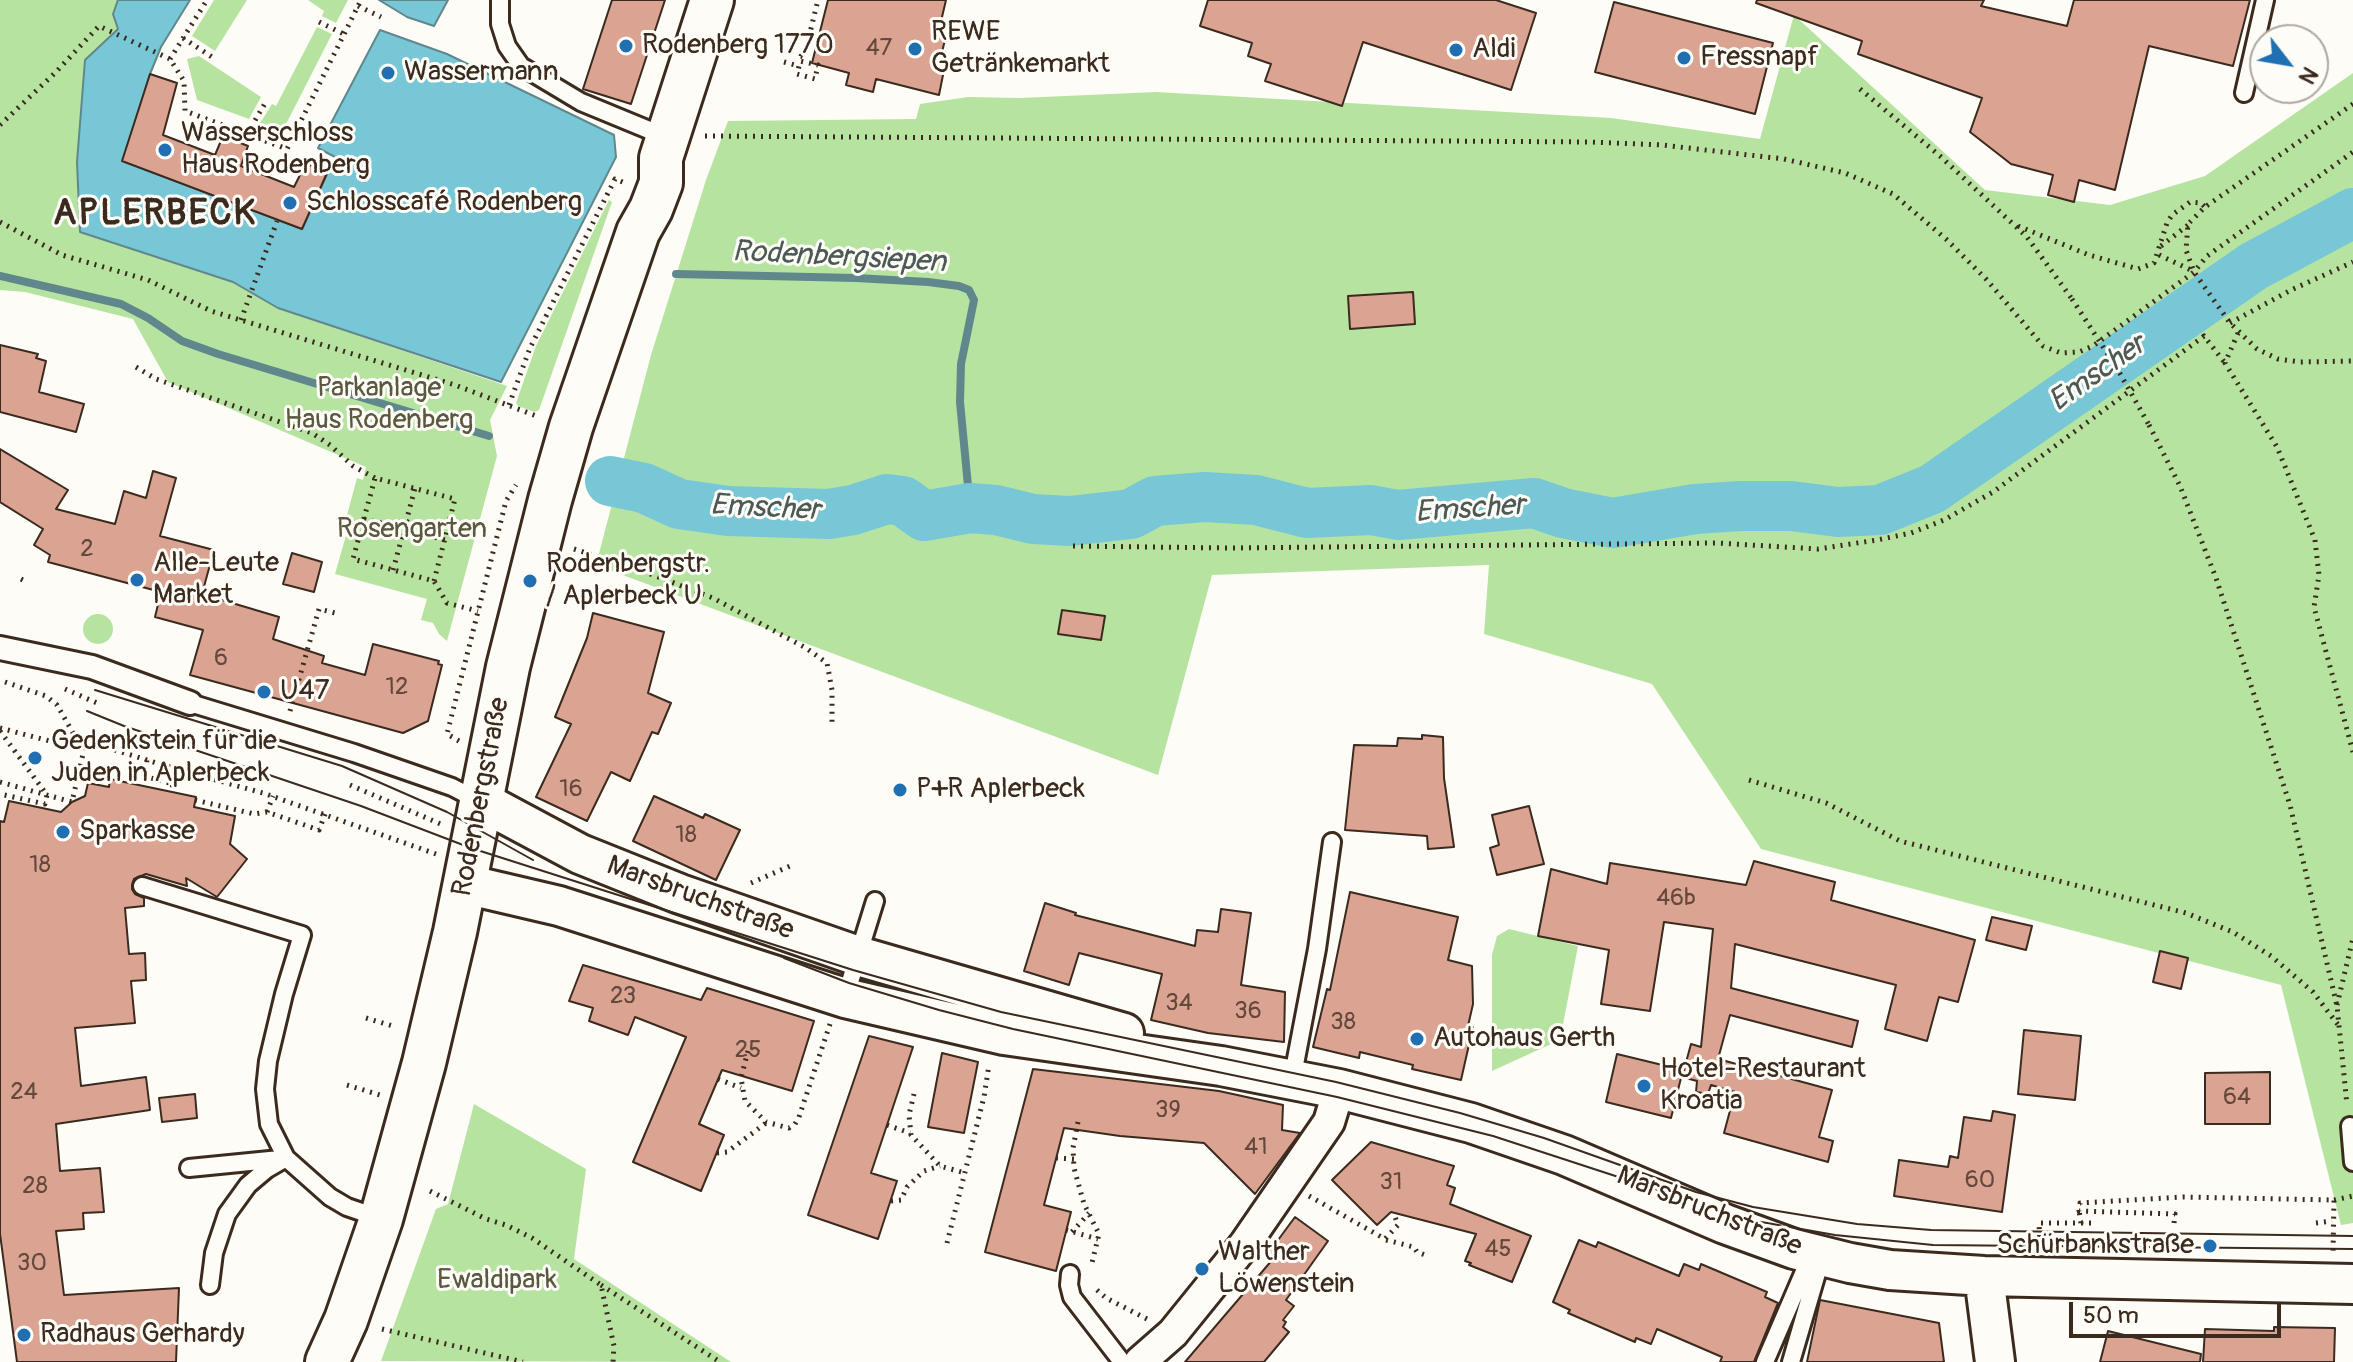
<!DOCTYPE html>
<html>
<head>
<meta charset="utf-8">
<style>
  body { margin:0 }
  #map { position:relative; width:2353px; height:1362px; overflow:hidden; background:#fdfcf7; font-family:Pangolin,sans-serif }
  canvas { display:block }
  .north { position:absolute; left:2249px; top:24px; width:80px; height:80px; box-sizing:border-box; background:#fdfcf7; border:2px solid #afa8a0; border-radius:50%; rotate:121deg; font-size:22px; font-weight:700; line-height:32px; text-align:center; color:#3b2a1e }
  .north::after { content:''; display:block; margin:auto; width:28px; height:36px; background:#1f6fb2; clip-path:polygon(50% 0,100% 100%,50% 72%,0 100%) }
  .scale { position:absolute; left:2069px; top:1302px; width:212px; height:36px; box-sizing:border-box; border:4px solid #3b2a1e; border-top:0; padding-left:10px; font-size:24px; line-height:28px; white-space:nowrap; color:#3b2a1e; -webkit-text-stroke:6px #fdfcf7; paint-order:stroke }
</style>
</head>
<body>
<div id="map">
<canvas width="2353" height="1362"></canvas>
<div class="north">N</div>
<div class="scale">50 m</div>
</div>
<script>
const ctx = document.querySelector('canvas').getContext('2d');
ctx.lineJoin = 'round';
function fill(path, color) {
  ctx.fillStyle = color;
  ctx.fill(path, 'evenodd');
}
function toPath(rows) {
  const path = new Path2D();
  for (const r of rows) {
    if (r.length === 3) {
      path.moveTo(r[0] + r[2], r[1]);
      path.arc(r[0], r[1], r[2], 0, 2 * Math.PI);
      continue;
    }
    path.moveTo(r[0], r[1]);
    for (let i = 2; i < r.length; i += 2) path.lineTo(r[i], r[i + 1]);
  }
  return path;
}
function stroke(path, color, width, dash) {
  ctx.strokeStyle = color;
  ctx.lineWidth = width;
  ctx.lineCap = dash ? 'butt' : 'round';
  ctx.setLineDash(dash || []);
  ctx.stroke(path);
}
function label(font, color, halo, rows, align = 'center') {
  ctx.font = font + ' Pangolin,sans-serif';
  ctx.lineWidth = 6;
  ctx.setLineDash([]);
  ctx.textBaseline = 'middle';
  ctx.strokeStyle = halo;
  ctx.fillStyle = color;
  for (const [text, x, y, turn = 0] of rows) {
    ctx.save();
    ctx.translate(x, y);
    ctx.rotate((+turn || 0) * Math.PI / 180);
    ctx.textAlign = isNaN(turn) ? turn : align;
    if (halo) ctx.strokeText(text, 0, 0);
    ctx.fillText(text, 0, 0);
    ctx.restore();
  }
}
fill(toPath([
  [0,0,118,0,113,14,118,29,85,60,77,162,80,232,233,282,278,308,507,386,490,420,497,456,447,641,439,634,433,623,421,620,427,599,335,574,347,532,343,530,357,478,363,480,366,467,168,382,133,319,25,292,0,290],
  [214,0,247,0,215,51,192,36],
  [308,0,348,0,336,23,322,16,324,11],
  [1794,15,1985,190,2110,205,2205,176,2353,73,2353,1223,2341,1225,2281,985,1761,849,1652,684,1484,634,1489,565,1212,575,1158,775,596,565,651,355,706,180,728,121,916,119,920,104,968,97,1020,98,1156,92,1611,118,1760,139],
  [317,27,332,34,282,132,260,123,272,104,276,106],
  [199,56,261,97,249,119,197,100,187,59],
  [609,200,612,202,539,410,535,412,518,406,516,403,536,346],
  [98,629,15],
  [1509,929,1578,946,1560,1040,1492,1071,1492,955,1497,936],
  [474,1104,586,1169,574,1259,731,1362,381,1361,436,1209,448,1204]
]), '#b7e3a1');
const water = toPath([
  [118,0,190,0,161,47,150,74,123,161,302,229,335,157,318,148,380,30,447,54,614,135,616,157,501,382,278,308,233,282,80,232,77,162,85,60,118,29,113,14,118,0],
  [379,0,448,0,434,26,407,17,379,0]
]);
fill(water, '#78c7d6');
stroke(water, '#60888c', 2);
stroke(toPath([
  [676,274,856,278,928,282,959,286,969,290,974,300,961,364,960,402,968,486,975,508],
  [0,276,121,304,148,318,182,341,218,354,489,436]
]), '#60888c', 8);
stroke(toPath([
  [610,481,644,488,679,504,728,511,829,514,853,510,887,499,903,501,924,516,970,508,996,510,1033,519,1070,521,1131,514,1155,501,1205,497,1256,500,1307,513,1371,510,1398,515,1534,503,1563,513,1613,523,1695,509,1741,506,1791,506,1838,512,1880,510,1932,489,2254,266,2353,213]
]), '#78c7d6', 50);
const building = toPath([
  [612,0,665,0,631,104,583,89,612,0],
  [828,0,946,0,938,34,946,36,938,68,944,70,939,95,876,79,873,92,846,85,849,73,812,63,828,0],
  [1208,0,1496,0,1536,13,1511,90,1363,42,1342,106,1265,81,1271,64,1248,56,1252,43,1200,26,1208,0],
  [1757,0,1984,0,1981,6,2067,26,2074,0,2250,0,2233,66,2149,46,2115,190,2079,180,2074,202,2048,195,2053,175,2011,164,1970,132,1982,98,1858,54,1862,41,1756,3,1757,0],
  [1614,2,1773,43,1755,114,1595,72,1614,2],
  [150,74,177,83,163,135,215,155,223,136,248,146,241,166,294,187,306,163,327,173,302,229,122,161,150,74],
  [1413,292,1415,324,1350,329,1348,296,1413,292],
  [0,345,38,354,36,358,46,361,39,392,84,404,76,432,0,412,0,345],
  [0,449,68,490,56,509,115,524,124,491,146,498,153,471,176,478,160,536,214,550,202,594,279,617,273,639,324,656,322,663,365,675,373,644,439,661,438,664,442,665,428,721,403,733,190,675,203,630,155,617,161,592,48,562,50,555,34,545,43,529,0,502,0,449],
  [292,553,322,562,314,592,283,584,292,553],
  [1062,610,1105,616,1101,640,1058,634,1062,610],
  [593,613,664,632,648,693,671,703,658,734,652,732,630,781,611,772,587,821,536,797,571,724,555,717,587,638,593,613],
  [1422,735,1443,737,1444,778,1454,847,1428,849,1427,836,1345,830,1354,745,1397,746,1398,738,1422,739,1422,735],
  [110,779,196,797,194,807,235,816,230,844,247,859,217,897,186,878,187,886,146,874,134,879,132,889,135,894,144,898,144,906,125,908,129,954,145,953,146,980,131,981,135,1023,75,1028,81,1086,146,1077,150,1110,56,1124,60,1171,100,1168,104,1212,83,1213,84,1229,56,1231,64,1295,179,1288,176,1362,17,1362,0,1234,0,821,4,822,9,801,61,812,72,802,85,796,88,783,109,787,110,779],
  [654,796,703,818,705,814,740,830,716,880,633,841,654,796],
  [1529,806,1544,864,1497,875,1490,848,1499,845,1492,815,1529,806],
  [1754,861,1835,882,1831,900,1975,940,1958,1002,1939,997,1927,1041,1885,1029,1896,985,1735,944,1731,988,1858,1021,1852,1047,1730,1015,1718,1059,1832,1090,1819,1137,1833,1141,1828,1162,1724,1133,1735,1092,1711,1085,1708,1094,1696,1092,1697,1081,1682,1077,1691,1044,1701,1047,1713,929,1664,922,1650,1011,1601,1004,1609,950,1538,936,1551,869,1607,884,1610,863,1746,885,1754,861],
  [1350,892,1458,917,1448,960,1472,966,1473,1004,1468,1026,1473,1027,1461,1080,1412,1069,1413,1065,1360,1052,1359,1058,1313,1047,1327,989,1330,990,1350,892],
  [1045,903,1076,913,1075,915,1195,946,1197,930,1218,932,1221,909,1251,913,1241,985,1285,992,1284,1042,1208,1033,1151,1020,1162,974,1079,953,1069,985,1024,971,1045,903],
  [1992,917,2032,926,2026,950,1986,940,1992,917],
  [2160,951,2188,958,2181,989,2153,982,2160,951],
  [583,965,701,1000,707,988,814,1021,792,1091,722,1070,699,1124,724,1135,701,1191,633,1162,686,1037,635,1017,628,1035,589,1021,593,1008,569,1001,583,965],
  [2024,1030,2081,1036,2075,1100,2018,1094,2024,1030],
  [869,1036,913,1047,871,1173,897,1181,878,1239,808,1215,869,1036],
  [942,1053,978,1062,964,1133,928,1127,942,1053],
  [1617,1054,1683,1070,1671,1118,1606,1102,1617,1054],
  [1033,1069,1219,1091,1283,1105,1282,1130,1300,1133,1255,1194,1204,1143,1120,1136,1064,1128,1044,1205,1071,1212,1056,1271,985,1252,1033,1069],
  [2270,1072,2270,1124,2205,1124,2205,1073,2270,1072],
  [195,1094,197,1118,162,1122,159,1098,195,1094],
  [1993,1111,2015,1115,2002,1212,1894,1196,1899,1160,1948,1167,1950,1156,1958,1158,1964,1117,1991,1121,1993,1111],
  [1371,1142,1454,1166,1447,1185,1455,1188,1450,1204,1531,1236,1512,1282,1469,1265,1471,1263,1465,1261,1476,1234,1391,1212,1377,1225,1332,1180,1371,1142],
  [1295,1217,1328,1241,1286,1300,1294,1306,1283,1320,1286,1322,1283,1327,1289,1332,1264,1362,1185,1362,1273,1259,1267,1255,1295,1217],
  [1579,1240,1596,1247,1598,1242,1679,1276,1684,1264,1699,1270,1701,1264,1767,1292,1765,1297,1778,1303,1754,1362,1720,1362,1722,1357,1657,1329,1651,1344,1636,1338,1635,1342,1568,1313,1570,1310,1553,1302,1579,1240],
  [1820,1300,1939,1323,1944,1362,1807,1362,1820,1300],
  [2274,1327,2335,1328,2334,1362,2203,1362,2205,1329,2274,1331,2274,1327],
  [2108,1331,2201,1354,2200,1362,2100,1362,2108,1331]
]);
fill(building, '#daa392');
stroke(building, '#3b2a1e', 2);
const service = toPath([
  [500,0,500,24,507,46,521,66,581,102,666,137],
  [2244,93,2265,0],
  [190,703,354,753,452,787,479,801],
  [142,886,302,935,284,994,268,1061,265,1089,269,1124,286,1158,330,1197,347,1207,379,1218],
  [845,998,875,901],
  [1292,1080,1317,949,1332,842],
  [2350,1126,2353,1162],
  [189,1168,280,1159],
  [1070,1274,1069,1285,1072,1297,1122,1362],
  [210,1285,214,1253,227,1214,248,1185,267,1169,286,1158],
  [1765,1362,1812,1253],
  [1791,1362,1822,1256]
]);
const pedestrian = toPath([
  [0,648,92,667,190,703]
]);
const minor = toPath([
  [1140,1362,1173,1333,1245,1244,1329,1122,1339,1089]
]);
const tertiary = toPath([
  [481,801,580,854,680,894,858,956,1124,1033],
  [465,884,559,906,845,998,1004,1035,1221,1066,1339,1089,1471,1123,1564,1155,1725,1224,1794,1249,1850,1263,1890,1270,1984,1276,2353,1284],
  [1984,1276,1995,1362]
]);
const secondary = toPath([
  [327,1362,346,1320,381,1219,424,1063,455,932,508,667,550,500,571,427,638,232,651,209,661,183,661,158,712,0]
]);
stroke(service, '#3b2a1e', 22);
stroke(pedestrian, '#3b2a1e', 28);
stroke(minor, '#3b2a1e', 36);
stroke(tertiary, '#3b2a1e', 44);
stroke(secondary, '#3b2a1e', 48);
stroke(toPath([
  [358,6,381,17],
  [949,21,972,27,985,26],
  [319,22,344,34],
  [183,38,212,57],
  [170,59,207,0],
  [784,62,799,66,797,74,815,79,818,65,800,61,801,56,804,57,818,0],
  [1860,89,1940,156,2027,237,2072,299],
  [2353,104,2205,207,2188,224,2186,250,2194,272,2230,323,2257,349,2278,359,2300,362,2353,361],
  [0,125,55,73,99,26,170,59,184,81,185,111,287,149,361,0],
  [247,134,267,100],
  [705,136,1590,142,1662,145,1784,159,1845,173,1893,194,1946,239,1986,279,2043,346,2061,353,2079,352,2093,346,2194,272,2207,256,2353,152],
  [0,222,62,255,148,280,211,311,455,385,539,417],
  [2018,226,2089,255,2138,269,2154,263,2167,223,2172,215,2190,202,2201,203,2205,207],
  [2161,246,2188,225],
  [2159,255,2193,271],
  [241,320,277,221],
  [2230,323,2291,290,2353,262],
  [2238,333,2225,363,2277,447,2315,540,2319,575,2314,607,2353,752],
  [136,367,156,379,312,433,330,445,353,466,375,478],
  [509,405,530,348,615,179,625,183],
  [2149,425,2180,486,2216,578,2290,805,2337,1006,2347,1105],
  [364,519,397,527],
  [404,529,8],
  [406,522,415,488],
  [412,531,445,540],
  [1073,546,1229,548,1717,543,1818,549,1877,540,1911,533,1944,520,1993,492,2204,336,2225,363],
  [574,549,640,570,713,598,806,648,827,663,832,690,832,725],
  [393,570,402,537],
  [21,579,27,582],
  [434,581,455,499,375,478,353,559,434,581,447,603,478,611],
  [5,682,46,696,57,705,76,738,176,769,263,793,436,854],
  [65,689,97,703],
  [290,711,319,609,339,614],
  [0,728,61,744,76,738],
  [0,731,47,795,45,804,0,794],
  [459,741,447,734,506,501,516,485],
  [147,760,144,776,173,784,171,792],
  [77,775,110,782],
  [1749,780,1826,803,1900,841,2186,913,2233,932,2271,956,2313,992,2339,1026],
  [0,782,72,802,86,741],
  [350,785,443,825],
  [195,800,254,814,267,812,319,830,325,814],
  [267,812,273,796],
  [751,883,790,866],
  [2337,1005,2353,938],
  [366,1018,396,1027],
  [748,1051,741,1078,745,1101,766,1122,789,1128,795,1124,799,1117,830,1024],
  [718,1079,741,1088],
  [347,1085,380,1095],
  [914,1094,909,1115,911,1135,940,1166,965,1173],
  [1078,1122,1073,1148,1074,1168,1084,1204,1099,1234,1091,1267],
  [887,1125,910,1133],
  [717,1153,727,1152,766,1123],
  [1056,1158,1074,1159],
  [430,1191,486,1219,506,1225,532,1238,601,1285,614,1346,613,1362],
  [1309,1196,1385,1239,1398,1225,1394,1214],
  [2334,1200,2353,1196],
  [891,1201,901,1200,907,1187,924,1171,940,1166],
  [2081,1223,2096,1223],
  [2174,1223,2175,1214,2079,1211,2080,1203,2183,1197,2334,1200,2333,1252],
  [2316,1223,2332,1221],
  [1066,1230,1098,1239],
  [1072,1232,1089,1213],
  [1386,1240,1414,1247,1417,1252,1428,1256],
  [947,1243,984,1097,989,1065],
  [2040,1245,2039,1223,2081,1223,2079,1211],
  [601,1285,720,1362],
  [1097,1290,1106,1298,1147,1319],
  [382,1329,523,1362]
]), '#3b2a1e', 5, [2, 6]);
stroke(service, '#fdfcf7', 16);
stroke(pedestrian, '#fdfcf7', 22);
stroke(minor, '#fdfcf7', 30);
stroke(tertiary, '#fdfcf7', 38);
stroke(secondary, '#fdfcf7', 42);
stroke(toPath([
  [95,690,342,766,447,812,533,860],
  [87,711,124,726,361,806,471,848,853,970,1001,1012,1336,1082,1460,1113,1544,1138,1696,1192,1753,1207,1857,1224,1931,1230,2353,1236],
  [784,958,849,983,939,1010,1013,1029,1337,1097,1493,1136,1750,1220,1835,1235,1933,1245,2353,1249]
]), '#3b2a1e', 2);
stroke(toPath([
  [2072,299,2118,370,2149,425]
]), '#3b2a1e', 5, [2, 6]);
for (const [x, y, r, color] of [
  [626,46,8,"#1f6fb2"],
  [915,49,8,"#1f6fb2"],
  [1456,50,8,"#1f6fb2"],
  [1684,58,8,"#1f6fb2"],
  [388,73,8,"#1f6fb2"],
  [165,150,8,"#1f6fb2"],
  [290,203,8,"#1f6fb2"],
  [137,580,8,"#1f6fb2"],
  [530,581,8,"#1f6fb2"],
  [264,692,8,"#1f6fb2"],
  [35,758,8,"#1f6fb2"],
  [900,790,8,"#1f6fb2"],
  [63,832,8,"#1f6fb2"],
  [1417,1039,8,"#1f6fb2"],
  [1644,1086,8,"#1f6fb2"],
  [2210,1246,8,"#1f6fb2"],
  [1202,1269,8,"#1f6fb2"],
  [24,1335,8,"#1f6fb2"]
]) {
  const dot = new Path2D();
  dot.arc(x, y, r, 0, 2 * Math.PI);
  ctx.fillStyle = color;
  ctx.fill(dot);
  stroke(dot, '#fdfcf7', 3);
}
label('24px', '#63483b', null, [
  ["47",879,49],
  ["2",87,550],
  ["6",221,659],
  ["12",397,688],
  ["16",571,790],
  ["18",686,836],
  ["18",40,866],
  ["46b",1676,899],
  ["23",623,997],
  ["34",1179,1004],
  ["36",1248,1012],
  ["38",1343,1023],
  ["25",748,1051],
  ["24",24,1093],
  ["64",2237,1098],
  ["39",1168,1111],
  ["41",1256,1148],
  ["60",1980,1181],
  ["31",1391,1183],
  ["28",35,1187],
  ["45",1498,1250],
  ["30",32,1264]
]);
label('28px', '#3b2a1e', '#fdfcf7', [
  ["REWE",931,33],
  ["Getränkemarkt",931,65],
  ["Rodenberg 1770",642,46],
  ["Aldi",1472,50],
  ["Fressnapf",1700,58],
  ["Wassermann",404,73],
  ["Wasserschloss",181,134],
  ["Haus Rodenberg",181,166],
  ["Schlosscafé Rodenberg",306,203],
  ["Alle-Leute",153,564],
  ["Market",153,596],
  ["Rodenbergstr.",546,565],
  ["/ Aplerbeck U",546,597],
  ["U47",280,692],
  ["Gedenkstein für die",51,742],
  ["Juden in Aplerbeck",51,774],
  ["P+R Aplerbeck",916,790],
  ["Sparkasse",79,832],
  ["Autohaus Gerth",1433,1039],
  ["Hotel-Restaurant",1660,1070],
  ["Kroatia",1660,1102],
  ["Schürbankstraße",2194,1246,"right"],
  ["Walther",1218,1253],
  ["Löwenstein",1218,1285],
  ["Radhaus Gerhardy",40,1335]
], 'left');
label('28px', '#5a583f', '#fdfcf7', [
  ["Parkanlage",379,389],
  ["Haus Rodenberg",379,421],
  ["Rosengarten",412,530],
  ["Ewaldipark",497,1281]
]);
label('28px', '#3b2a1e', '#fdfcf7', [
  ["Rodenbergstraße",482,797,-79],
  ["Marsbruchstraße",700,899,20],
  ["Marsbruchstraße",1709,1212,22]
]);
label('italic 30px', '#4d5955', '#fdfcf7', [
  ["Rodenbergsiepen",839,258,3],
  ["Emscher",2098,374,-35],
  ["Emscher",765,509,3],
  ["Emscher",1470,510,-4]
]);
ctx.letterSpacing = '2px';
label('bold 36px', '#3b2a1e', '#fdfcf7', [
  ["APLERBECK",155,215]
]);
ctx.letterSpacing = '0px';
</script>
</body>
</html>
